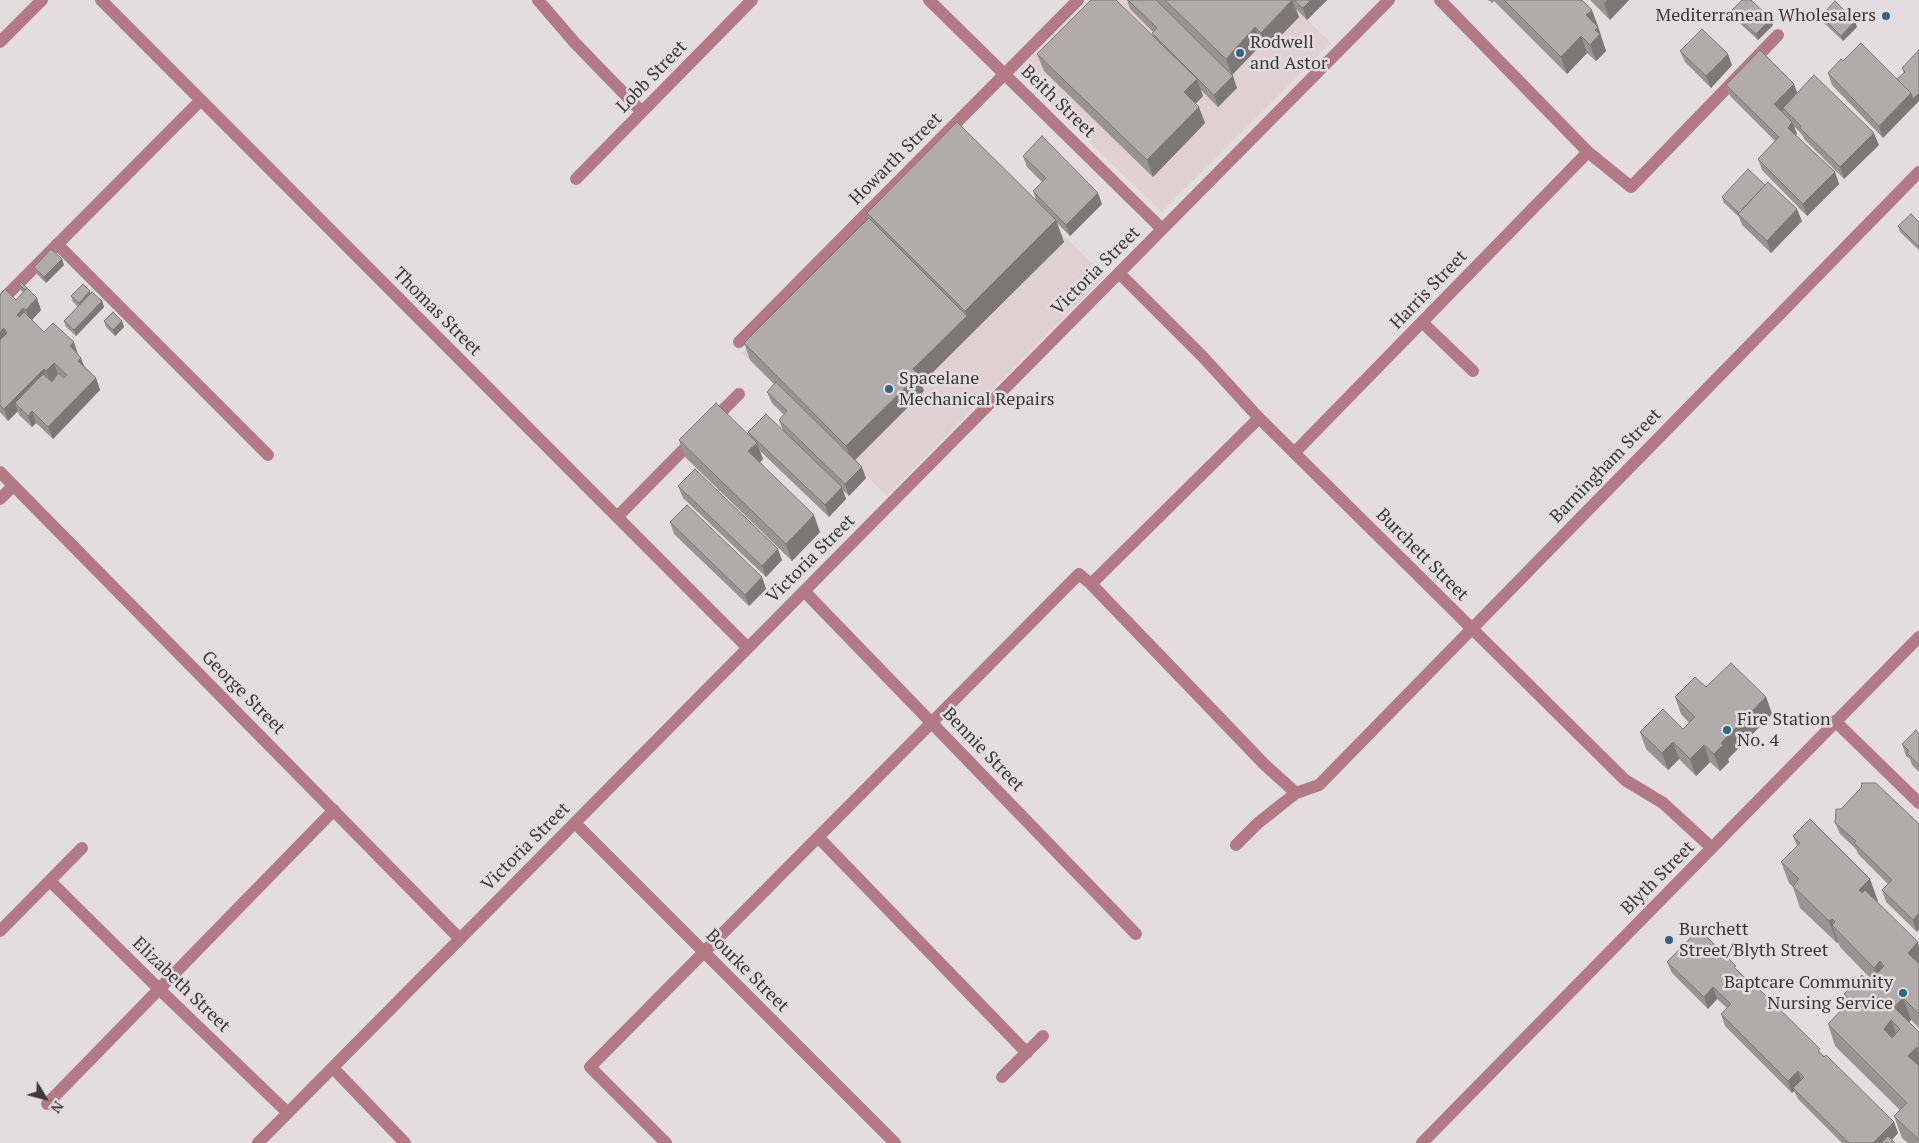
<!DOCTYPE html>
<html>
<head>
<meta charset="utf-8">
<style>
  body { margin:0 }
  #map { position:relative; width:1919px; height:1143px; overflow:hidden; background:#e4dddf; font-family:"PT Serif",serif }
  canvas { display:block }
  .north { position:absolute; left:20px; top:1073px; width:50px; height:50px; -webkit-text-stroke:4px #e4dddf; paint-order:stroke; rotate:127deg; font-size:14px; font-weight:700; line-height:20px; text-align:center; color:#3c393a }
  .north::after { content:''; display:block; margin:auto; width:18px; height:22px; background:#3c393a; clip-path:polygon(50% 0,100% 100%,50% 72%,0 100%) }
</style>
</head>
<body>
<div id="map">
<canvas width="1919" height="1143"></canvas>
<div class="north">N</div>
</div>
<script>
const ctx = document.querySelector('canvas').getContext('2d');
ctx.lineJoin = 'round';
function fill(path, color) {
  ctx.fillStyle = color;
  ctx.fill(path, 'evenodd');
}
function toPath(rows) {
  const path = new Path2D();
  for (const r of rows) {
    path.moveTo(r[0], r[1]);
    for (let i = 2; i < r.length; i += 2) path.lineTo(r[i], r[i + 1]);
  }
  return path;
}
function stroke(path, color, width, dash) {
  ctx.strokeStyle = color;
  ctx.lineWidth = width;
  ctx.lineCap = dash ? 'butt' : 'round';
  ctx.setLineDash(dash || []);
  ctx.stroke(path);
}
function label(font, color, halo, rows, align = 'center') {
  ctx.font = font + ' "PT Serif",serif';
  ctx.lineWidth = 5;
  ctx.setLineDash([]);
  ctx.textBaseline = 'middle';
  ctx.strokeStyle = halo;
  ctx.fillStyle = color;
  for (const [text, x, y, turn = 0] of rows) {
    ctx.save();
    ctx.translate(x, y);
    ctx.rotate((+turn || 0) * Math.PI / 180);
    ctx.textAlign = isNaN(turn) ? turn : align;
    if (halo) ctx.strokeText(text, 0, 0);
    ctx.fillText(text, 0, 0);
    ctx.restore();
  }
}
fill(toPath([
  [1088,0,1287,0,1331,43,1162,212,1017,72],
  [959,132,1105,276,887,496,742,353]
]), '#e0d0d4');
stroke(toPath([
  [101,0,748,648],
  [538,0,575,43,642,112],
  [929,0,1162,229],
  [1440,0,1588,152,1631,187,1778,35],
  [0,42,42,0],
  [576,179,752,0],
  [57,244,268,455],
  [1119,273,1203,357,1259,418,1625,780,1663,803,1712,848],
  [0,302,201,100],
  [1422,322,1473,371],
  [739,342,1078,0],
  [1259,418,1091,584,1265,765,1296,793,1319,785,1919,172],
  [711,422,739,394],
  [1295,452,1588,152],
  [0,472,460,939],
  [0,499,13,486],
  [617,517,695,438],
  [804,591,1136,934],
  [1835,721,1919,803],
  [575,823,895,1143],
  [819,838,1027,1053],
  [1236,845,1258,823,1296,793],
  [50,881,159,989,288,1113],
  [0,931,82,848],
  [333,1068,405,1143],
  [1002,1077,1043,1036],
  [47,1104,334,810],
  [258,1143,1389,0],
  [666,1143,590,1067,1079,574,1091,584],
  [1422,1143,1919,637]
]), '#b37987', 12);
fill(toPath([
  [1127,0,1327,0,1307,20,1296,9,1299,17,1267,50,1262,44,1232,75,1237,88,1218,107,1200,89,1203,96,1196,103,1205,123,1153,177,1044,71,1037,54,1154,37,1152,33,1153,32,1130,9],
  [1488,0,1582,0,1598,26,1606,51,1596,61,1587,53,1567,74,1494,1,1492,3],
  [1590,0,1629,0,1610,20],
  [1731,11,1771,19,1773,25,1758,40,1733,17],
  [1821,16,1857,27,1843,41,1823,22],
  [1919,50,1883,138,1832,85,1828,73,1843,61,1897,79,1904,73,1902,68],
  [1680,51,1732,65,1711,88,1685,62],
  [1726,85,1797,93,1879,145,1844,179,1804,139,1803,136,1794,126,1797,134,1796,135,1835,172,1839,184,1807,216,1762,170,1758,159,1775,141,1730,96],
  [1023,156,1102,204,1070,236,1057,223,1064,242,921,384,924,391,855,460,866,478,849,496,843,490,846,499,829,517,759,450,763,459,760,462,820,532,792,561,685,457,679,440,750,436,748,432,783,431,779,420,784,415,772,403,767,392,774,384,750,360,744,343,869,218,867,213,1036,200,1033,191,1042,182,1027,167],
  [1722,197,1802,221,1771,253,1742,225,1739,217,1724,203],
  [1919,222,1919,250,1900,232,1898,226],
  [62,259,64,265,46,283,36,273,34,267],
  [19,284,28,289,41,310,32,320,44,332,78,354,85,367,96,378,100,390,53,439,36,423,32,427,19,415,18,411,8,421,0,412,0,295,16,300,23,292,21,290],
  [91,293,102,301,104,307,76,336,66,327,64,321,78,307,73,302,71,296],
  [104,321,122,321,124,327,115,336,106,327],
  [678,486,782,560,766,577,683,498],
  [670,522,762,577,766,589,749,606,674,534],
  [1706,687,1766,697,1772,714,1728,759,1729,762,1720,771,1710,762,1696,776,1679,759,1668,770,1646,749,1640,732,1683,729,1689,723,1681,714,1675,697],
  [1919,734,1919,772,1912,765,1910,759,1906,756,1902,744],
  [1861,788,1919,824,1919,929,1917,932,1886,902,1882,890,1888,884,1858,854,1856,849,1840,834,1835,823,1841,809],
  [1793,836,1878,901,1877,902,1919,946,1919,1028,1911,1020,1909,1022,1919,1032,1919,1143,1908,1143,1902,1138,1894,1116,1900,1110,1835,1046,1828,1024,1847,1004,1844,994,1869,982,1871,979,1840,947,1838,942,1837,943,1800,908,1793,887,1789,883,1781,862,1797,846],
  [1667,962,1738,971,1823,1055,1894,1122,1898,1133,1892,1140,1895,1143,1842,1143,1798,1099,1794,1091,1792,1093,1725,1026,1721,1014,1727,1008,1717,999,1708,1009,1672,973]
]), '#999394');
fill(toPath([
  [1292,0,1299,17,1267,50,1261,33],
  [1311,0,1327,0,1307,20,1303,8],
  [1607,0,1629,0,1610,20,1604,3],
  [1592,10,1598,26,1592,32,1586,15],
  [1771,19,1773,25,1758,40,1756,34],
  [1855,21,1857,27,1843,41,1841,36],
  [1255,27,1262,44,1232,75,1226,59],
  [1598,27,1606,51,1596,61,1590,45,1595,30],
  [1581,36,1587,53,1567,74,1561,57],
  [1728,54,1732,65,1711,88,1706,76],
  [1233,76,1237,88,1218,107,1214,95],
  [1197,79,1203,96,1190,109,1184,92],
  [1794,84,1798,95,1783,108,1784,110,1778,116,1774,104],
  [1911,93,1919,93,1919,101,1883,138,1879,126],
  [1199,107,1205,123,1153,177,1147,160],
  [1792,122,1797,134,1792,139,1788,128],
  [1874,133,1879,145,1844,179,1840,167],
  [1835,172,1839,184,1807,216,1803,204],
  [1098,193,1102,204,1070,236,1066,225],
  [1797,209,1802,221,1771,253,1767,241],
  [1056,220,1064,242,973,332,965,311],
  [62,259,64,265,46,283,44,277],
  [90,291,92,297,81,309,79,303],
  [37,298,41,310,30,322,26,310],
  [102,301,104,307,76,336,74,330],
  [23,308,28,319,21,327,17,315],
  [967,316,973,332,921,384,924,391,852,463,846,446,913,369],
  [122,321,124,327,115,336,113,330],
  [4,328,9,339,0,348,0,332],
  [74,342,78,354,70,346],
  [81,358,85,369,78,361],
  [54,363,58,375,50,383,46,371],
  [44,369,48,381,15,403,18,411,8,421,4,409],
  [96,378,100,390,53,439,48,427],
  [32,411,36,423,32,427,28,416],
  [757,443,763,459,754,468,748,451],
  [862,467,866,478,849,496,845,484],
  [842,487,846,499,829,517,825,505],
  [814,515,820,532,792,561,786,544],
  [778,549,782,560,766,577,762,566],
  [762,577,766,589,749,606,745,595],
  [1766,697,1772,714,1728,759,1729,762,1720,771,1714,754,1721,743],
  [1673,742,1679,759,1668,770,1662,753],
  [1704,745,1710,762,1696,776,1690,759],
  [1870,879,1878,901,1867,912,1859,890],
  [1919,913,1919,929,1917,932,1913,920],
  [1832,919,1835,929,1832,925,1838,942,1837,943,1829,921],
  [1918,942,1919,946,1919,970,1908,953],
  [1880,961,1888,983,1882,989,1874,968],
  [1713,987,1717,999,1708,1009,1704,997],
  [1903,998,1911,1020,1902,1029,1894,1007],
  [1891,1020,1899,1042,1891,1051,1884,1029],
  [1917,1047,1919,1053,1919,1074,1908,1056],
  [1798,1071,1802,1083,1793,1088,1794,1091,1792,1093,1788,1081],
  [1894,1122,1898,1133,1889,1143,1873,1143]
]), '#7d7878');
const building = toPath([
  [1091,0,1116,0,1197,79,1184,92,1199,107,1147,160,1037,54,1091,0],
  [1128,0,1156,0,1233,76,1214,95,1152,33,1157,28,1128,0],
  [1165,0,1292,0,1261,33,1255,27,1226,59,1165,0],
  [1294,0,1311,0,1303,8,1294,0],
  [1504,0,1582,0,1592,10,1586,15,1598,27,1595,30,1600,34,1590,45,1581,36,1561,57,1504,0],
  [1742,0,1751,0,1771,19,1756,34,1731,11,1742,0],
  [1835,1,1855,21,1841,36,1821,16,1835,1],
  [1702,29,1728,54,1706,76,1680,51,1702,29],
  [1861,43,1911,93,1879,126,1828,73,1841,59,1843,61,1861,43],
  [1760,50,1794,84,1774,104,1792,122,1788,128,1835,172,1803,204,1758,159,1779,137,1726,85,1760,50],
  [1919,50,1919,93,1913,99,1911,93,1897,79,1905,72,1902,68,1919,50],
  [1814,75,1874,133,1840,167,1800,128,1801,126,1783,108,1814,75],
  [957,122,1056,220,965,311,867,213,957,122],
  [1042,136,1098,193,1066,225,1033,191,1046,178,1023,156,1042,136],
  [1748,169,1765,185,1739,213,1722,197,1748,169],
  [1768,182,1797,209,1767,241,1738,214,1768,182],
  [1911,214,1919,222,1919,247,1898,226,1911,214],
  [869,218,967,316,913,369,918,375,846,446,744,343,869,218],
  [51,249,62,259,44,277,34,267,51,249],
  [21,282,27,288,25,290,19,284,21,282],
  [83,284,90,291,79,303,71,296,83,284],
  [27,288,37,298,26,310,23,308,17,315,19,317,24,312,44,332,53,323,74,342,70,346,81,358,78,361,96,378,48,427,32,411,28,416,15,403,43,374,52,382,58,373,64,378,67,375,54,363,46,371,44,369,4,409,0,405,0,340,7,333,4,328,0,332,0,295,5,289,16,300,27,288],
  [92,292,102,301,74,330,64,321,92,292],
  [113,312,122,321,113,330,104,321,113,312],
  [776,382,862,467,845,484,779,420,787,411,767,392,776,382],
  [716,403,757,443,748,451,814,515,786,544,679,440,716,403],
  [766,414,842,487,825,505,748,432,766,414],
  [695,469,778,549,762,566,678,486,695,469],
  [687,505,762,577,745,595,670,522,687,505],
  [1731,663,1766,697,1721,743,1723,745,1714,754,1704,745,1690,759,1673,742,1662,753,1640,732,1663,709,1683,729,1695,717,1675,697,1695,677,1706,687,1731,663],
  [1916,730,1919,734,1919,765,1907,753,1909,751,1902,744,1916,730],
  [1862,783,1876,783,1919,824,1919,913,1913,920,1882,890,1892,880,1854,843,1856,841,1835,823,1836,809,1841,809,1861,788,1862,783],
  [1810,819,1870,879,1859,890,1862,893,1865,890,1918,942,1908,953,1919,964,1919,1014,1903,998,1894,1007,1919,1032,1919,1049,1917,1047,1908,1056,1919,1066,1919,1140,1894,1116,1907,1103,1828,1024,1850,1001,1844,994,1862,975,1869,982,1884,966,1880,961,1874,968,1832,925,1835,922,1832,919,1829,921,1793,886,1799,879,1781,862,1800,843,1793,836,1810,819],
  [1891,1020,1900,1029,1892,1038,1884,1029,1891,1020],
  [1699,929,1736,966,1734,967,1741,974,1751,983,1752,982,1820,1049,1818,1051,1824,1057,1826,1055,1894,1122,1873,1143,1849,1143,1793,1088,1804,1077,1798,1071,1788,1081,1721,1014,1731,1004,1713,987,1704,997,1667,962,1699,929],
  [1888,1136,1895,1143,1881,1143,1888,1136]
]);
fill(building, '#b2abac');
stroke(building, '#7d7878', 1);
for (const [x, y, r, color] of [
  [1886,16,5,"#326582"],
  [1240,53,5,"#326582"],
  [889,389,5,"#326582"],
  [1727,730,5,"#326582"],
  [1669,940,5,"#326582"],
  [1903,993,5,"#326582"]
]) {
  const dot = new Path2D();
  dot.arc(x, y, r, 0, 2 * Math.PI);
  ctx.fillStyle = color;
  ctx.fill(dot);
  stroke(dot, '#e4dddf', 2);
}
label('18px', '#3c393a', '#e4dddf', [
  ["Mediterranean Wholesalers",1876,16,"right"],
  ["Rodwell",1250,43],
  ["and Astor",1250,64],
  ["Spacelane",899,379],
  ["Mechanical Repairs",899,400],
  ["Fire Station",1737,720],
  ["No. 4",1737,741],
  ["Burchett",1679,930],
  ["Street/Blyth Street",1679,951],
  ["Baptcare Community",1893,983,"right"],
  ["Nursing Service",1893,1004,"right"]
], 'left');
label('18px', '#3c393a', '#e4dddf', [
  ["Lobb Street",652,77,-46],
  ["Beith Street",1058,102,44],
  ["Howarth Street",896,159,-45],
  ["Victoria Street",1096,271,-45],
  ["Harris Street",1429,290,-46],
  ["Thomas Street",437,312,45],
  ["Barningham Street",1606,466,-46],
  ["Burchett Street",1422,555,45],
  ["Victoria Street",811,559,-45],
  ["George Street",243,693,45],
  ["Bennie Street",983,750,46],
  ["Victoria Street",526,847,-45],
  ["Blyth Street",1658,878,-45],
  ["Bourke Street",747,971,45],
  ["Elizabeth Street",181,985,44]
]);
</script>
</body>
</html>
